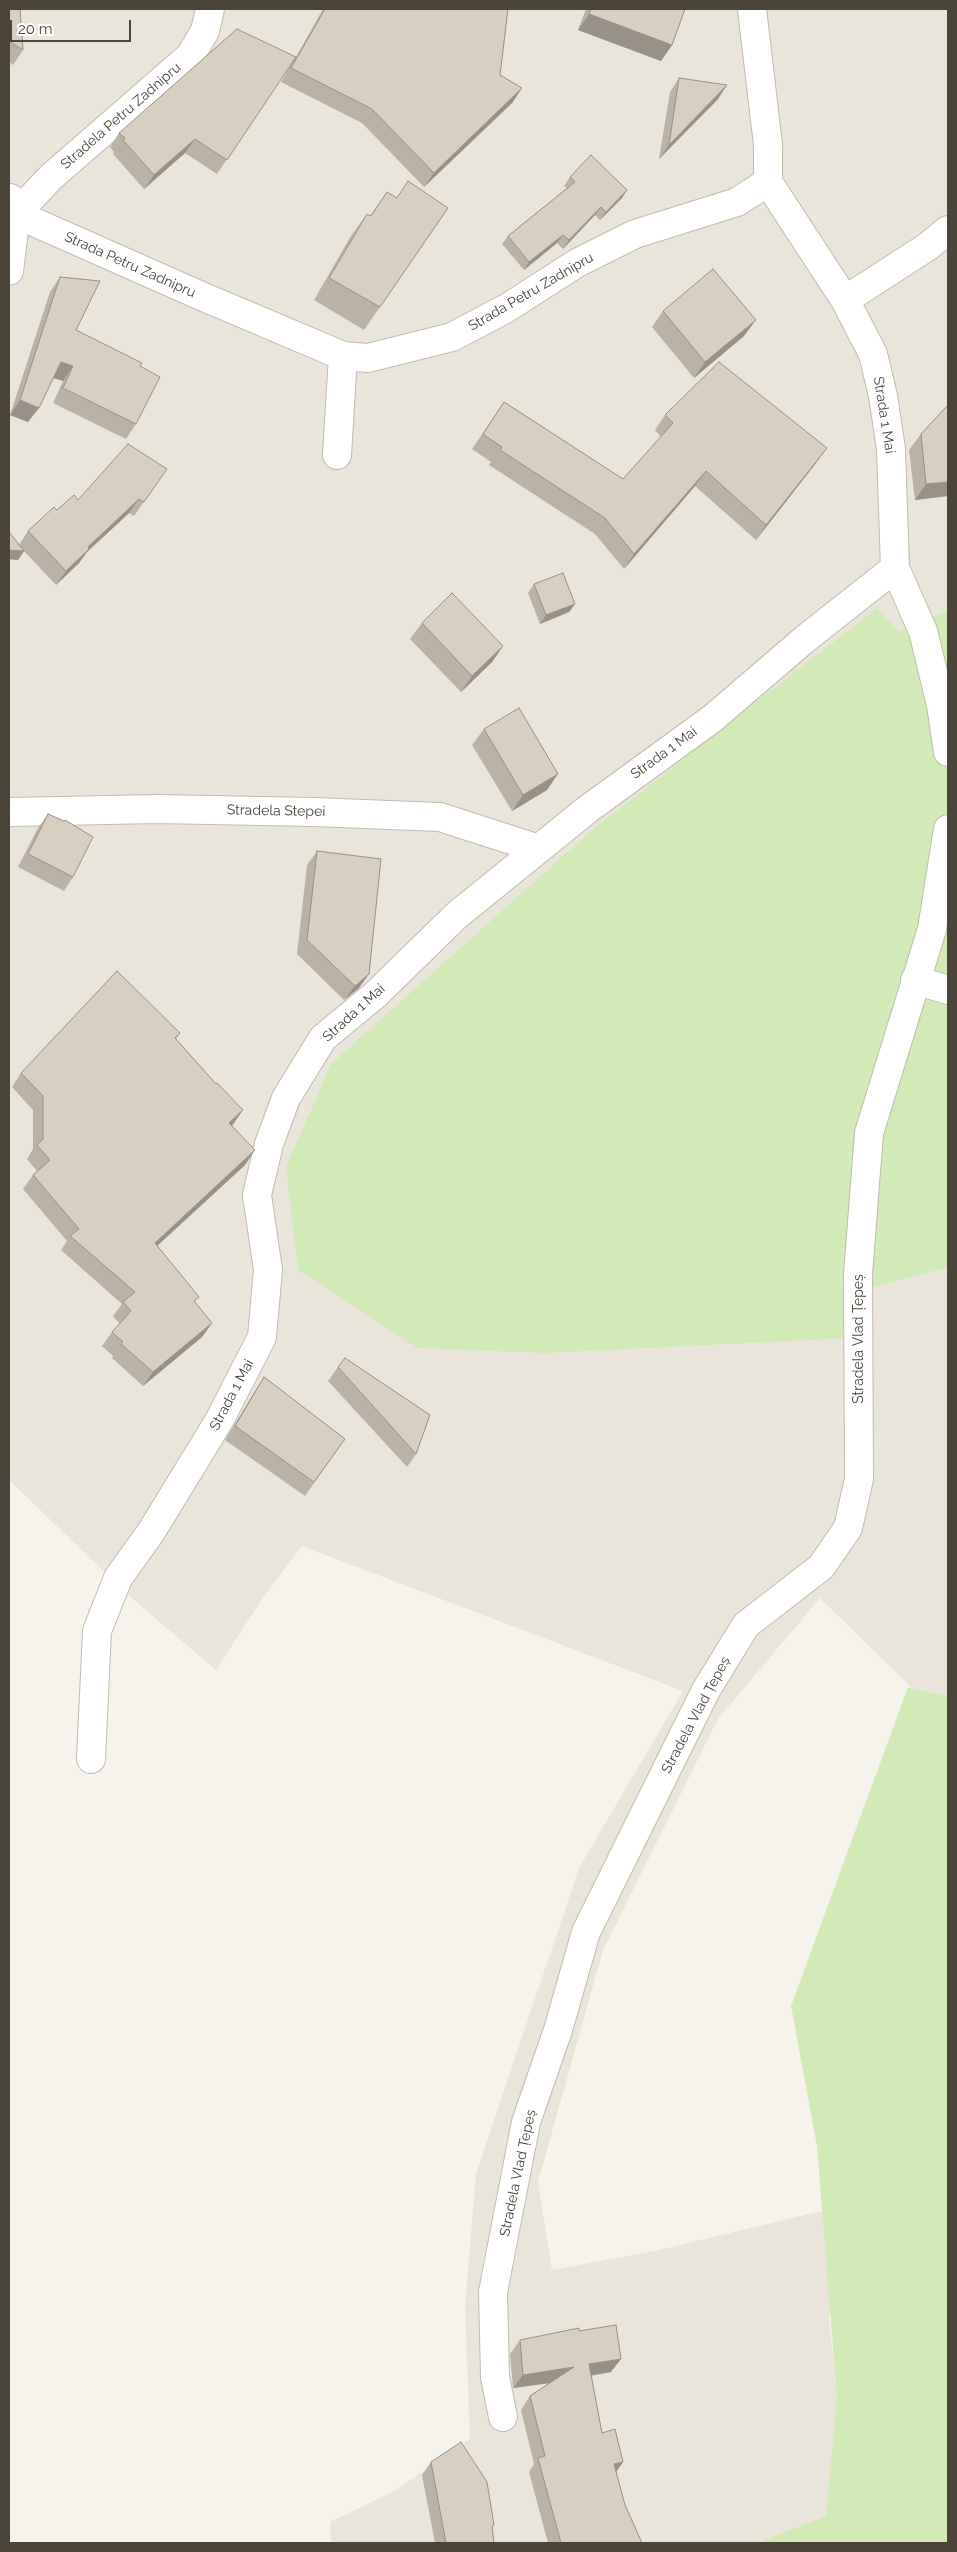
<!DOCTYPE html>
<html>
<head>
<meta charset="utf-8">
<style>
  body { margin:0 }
  #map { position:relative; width:957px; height:2552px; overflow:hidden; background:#f6f3ec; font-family:Raleway,sans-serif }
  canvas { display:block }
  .frame { position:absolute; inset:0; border:10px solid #4b4439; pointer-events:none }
  .scale { position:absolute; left:10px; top:20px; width:121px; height:22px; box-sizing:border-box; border:2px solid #4b4439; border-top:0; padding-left:6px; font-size:15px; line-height:18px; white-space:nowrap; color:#4b4439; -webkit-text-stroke:4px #fff; paint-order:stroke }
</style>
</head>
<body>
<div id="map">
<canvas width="957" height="2552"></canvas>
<div class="frame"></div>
<div class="scale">20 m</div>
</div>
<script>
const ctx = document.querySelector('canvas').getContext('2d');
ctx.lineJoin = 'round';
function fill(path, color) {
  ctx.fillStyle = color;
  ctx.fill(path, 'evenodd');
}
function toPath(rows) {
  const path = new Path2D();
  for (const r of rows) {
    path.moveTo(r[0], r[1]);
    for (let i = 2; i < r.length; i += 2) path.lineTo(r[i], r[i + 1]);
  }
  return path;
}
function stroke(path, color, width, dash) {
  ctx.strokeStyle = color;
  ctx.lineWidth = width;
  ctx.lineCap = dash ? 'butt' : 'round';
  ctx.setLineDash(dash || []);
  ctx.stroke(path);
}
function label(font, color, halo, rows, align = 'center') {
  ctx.font = font + ' Raleway,sans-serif';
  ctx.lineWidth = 4.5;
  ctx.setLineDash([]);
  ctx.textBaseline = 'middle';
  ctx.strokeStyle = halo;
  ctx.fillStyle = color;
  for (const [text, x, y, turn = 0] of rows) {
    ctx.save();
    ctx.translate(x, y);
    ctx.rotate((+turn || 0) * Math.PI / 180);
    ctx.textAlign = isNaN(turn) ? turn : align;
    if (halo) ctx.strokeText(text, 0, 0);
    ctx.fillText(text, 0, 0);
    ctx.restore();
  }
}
fill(toPath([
  [9,9,948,9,948,1799,945,1704,913,1689,820,1598,718,1719,603,1950,538,2182,552,2270,659,2250,847,2205,829,2318,840,2422,908,2543,331,2543,330,2522,396,2490,470,2439,465,2308,476,2174,579,1868,683,1691,302,1546,260,1602,216,1670,135,1601,9,1480]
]), '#eae5da');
fill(toPath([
  [877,608,899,632,948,610,948,1267,871,1287,872,1337,545,1353,418,1348,298,1270,286,1167,331,1064,591,831],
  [908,1687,948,1697,948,2543,757,2543,826,2516,837,2398,817,2146,791,2006]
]), '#d2eab5');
const minor = toPath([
  [768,182,845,300,873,354,883,396,891,449,895,568,923,631,941,705,948,752],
  [16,214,199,295,343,356,368,358,452,337,507,308,577,263,635,234,737,202,768,182,768,145,752,9],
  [16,214,51,177,190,56,205,31,210,9],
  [9,271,16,214,10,198],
  [845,300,927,247,948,230],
  [337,455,343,356],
  [9,812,157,809,314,812,440,817,539,849],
  [915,980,948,990],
  [91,1759,97,1631,118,1578,151,1532,220,1419,262,1337,268,1270,257,1195,269,1144,286,1098,323,1038,375,995,457,915,588,809,713,718,805,639,895,568],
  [503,2417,495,2377,493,2292,526,2122,558,2030,586,1932,706,1690,746,1625,821,1567,848,1528,859,1479,858,1274,869,1133,932,929,948,829]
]);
stroke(minor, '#c2bbae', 30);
stroke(minor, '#fff', 28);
fill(toPath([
  [9,9,23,50,13,65,9,62],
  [323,9,508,9,500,75,522,88,512,103,424,187,362,123,281,82,294,59,217,174,185,153,144,189,113,154,114,152,110,147,119,133,296,57],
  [586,9,685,9,672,45,661,61,578,30],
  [679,78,718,99,659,159,670,92],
  [570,177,627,190,622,198,600,220,595,215,563,249,557,243,524,270,502,244,508,236,567,188,564,186],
  [387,192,396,198,448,208,364,330,314,300,351,236,367,214,370,216],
  [60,277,76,330,140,366,136,424,126,439,53,403,63,381,53,378,28,422,10,415,50,292],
  [663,311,744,336,694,378,652,327],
  [504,402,623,479,661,437,655,430,665,415,816,463,756,540,695,486,624,569,595,534,489,465,491,462,472,449],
  [948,405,948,496,915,500,909,450,921,434],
  [167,469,134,516,129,513,87,552,79,563,56,585,24,551,18,560,9,559,9,532,19,545,28,531,57,510,78,500],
  [534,584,575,604,569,612,540,624,528,593],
  [422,623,503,646,492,662,461,692,410,639],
  [484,729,547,790,512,811,472,745],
  [48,814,73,877,64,891,18,867,38,828],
  [317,851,359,988,344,1000,297,954,307,865],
  [180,1033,176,1039,216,1084,243,1110,232,1126,245,1165,157,1246,195,1302,212,1323,202,1337,143,1386,112,1358,113,1356,102,1346,112,1332,120,1324,113,1316,122,1304,61,1250,67,1241,23,1189,33,1175,37,1171,27,1159,33,1149,33,1110,12,1087,21,1073],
  [338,1367,416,1454,407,1467,328,1381],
  [264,1377,345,1439,305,1496,225,1440,255,1391],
  [579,2331,611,2372,591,2376,602,2433,623,2462,616,2472,625,2505,642,2543,548,2543,529,2472,534,2464,521,2410,530,2396,550,2383,513,2388,510,2354,520,2340],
  [431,2462,492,2528,494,2543,435,2543,422,2475]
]), '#bab2a6');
fill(toPath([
  [589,14,672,45,661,61,578,30],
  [727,85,718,99,659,159,669,145],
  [522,88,512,103,424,187,434,173],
  [195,139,185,153,144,189,154,175],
  [627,190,622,198,600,220,606,212],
  [601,207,595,215,563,249,569,240],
  [563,235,557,243,524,270,529,262],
  [756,320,744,336,694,378,705,362],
  [61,362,73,366,63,381,51,377],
  [20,400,39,408,28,422,10,415],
  [827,448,816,463,756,540,766,525],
  [706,471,695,486,624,569,634,554],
  [948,482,948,496,915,500,926,484],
  [139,499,129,513,87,552,79,563,56,585,66,571,88,547],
  [9,550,24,551,18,560,9,559],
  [575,604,569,612,540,624,546,615],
  [503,646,492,662,461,692,472,676],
  [558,774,547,790,512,811,523,795],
  [369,974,359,988,344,1000,355,986],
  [243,1110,233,1124,219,1137,229,1123],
  [255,1150,245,1165,145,1257,155,1243],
  [212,1323,202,1337,143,1386,153,1372],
  [621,2359,611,2372,579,2377,589,2364],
  [574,2367,565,2381,513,2388,523,2375],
  [623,2462,613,2476,614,2464]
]), '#979187');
const building = toPath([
  [9,9,20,9,23,50,9,41,9,9],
  [325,9,508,9,500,75,522,88,434,173,372,109,291,68,325,9],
  [591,9,685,9,672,45,589,14,591,9],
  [237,29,296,57,227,160,195,139,154,175,123,140,125,138,119,133,237,29],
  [679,78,727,85,669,145,679,78],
  [591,155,627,190,606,212,601,207,569,240,563,235,529,262,508,236,575,182,570,177,591,155],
  [408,181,448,208,380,307,329,278,367,214,371,216,387,192,397,198,408,181],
  [713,269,756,320,705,362,663,311,713,269],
  [60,277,100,281,76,330,142,363,140,366,160,377,136,424,63,388,73,366,61,362,39,408,20,400,60,277],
  [719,362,827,448,766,525,706,471,634,554,605,518,500,450,502,447,483,434,504,402,623,479,673,423,665,415,719,362],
  [948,405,948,482,926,484,921,434,948,405],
  [128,444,167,469,144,502,139,499,88,547,89,549,66,571,28,531,54,507,57,510,74,495,78,500,128,444],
  [9,532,24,551,9,550,9,532],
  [563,573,575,604,546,615,534,584,563,573],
  [452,593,503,646,472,676,422,623,452,593],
  [519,708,558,774,523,795,484,729,519,708],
  [48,814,64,821,65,820,93,837,73,877,28,854,48,814],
  [317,851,381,859,369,974,355,986,307,940,317,851],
  [117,971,180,1033,175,1038,216,1084,217,1083,243,1110,229,1123,255,1150,155,1243,199,1297,194,1301,212,1323,153,1372,121,1344,123,1342,112,1332,131,1311,123,1302,135,1292,70,1236,79,1229,33,1175,50,1160,37,1145,43,1139,43,1096,21,1073,117,971],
  [345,1358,430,1415,416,1454,338,1367,345,1358],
  [264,1377,345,1439,314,1482,235,1426,264,1377],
  [616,2325,621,2359,589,2364,602,2433,615,2429,623,2462,614,2464,625,2505,642,2543,561,2543,538,2458,545,2456,530,2396,574,2367,523,2375,520,2340,579,2328,579,2331,616,2325],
  [461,2442,487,2482,494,2525,492,2526,494,2543,446,2543,431,2462,461,2442]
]);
fill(building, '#d8cfc1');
stroke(building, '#979187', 1);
label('14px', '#4b4439', '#fff', [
  ["Stradela Petru Zadnipru",121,116,-41],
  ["Strada Petru Zadnipru",130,265,24],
  ["Strada Petru Zadnipru",531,292,-30],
  ["Strada 1 Mai",884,415,81],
  ["Strada 1 Mai",664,753,-36],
  ["Stradela Stepei",276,811,1],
  ["Strada 1 Mai",354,1013,-42],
  ["Stradela Vlad Țepeș",859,1339,-90],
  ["Strada 1 Mai",232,1395,-62],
  ["Stradela Vlad Țepeș",696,1715,-62],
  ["Stradela Vlad Țepeș",518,2173,-78]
]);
</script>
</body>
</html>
